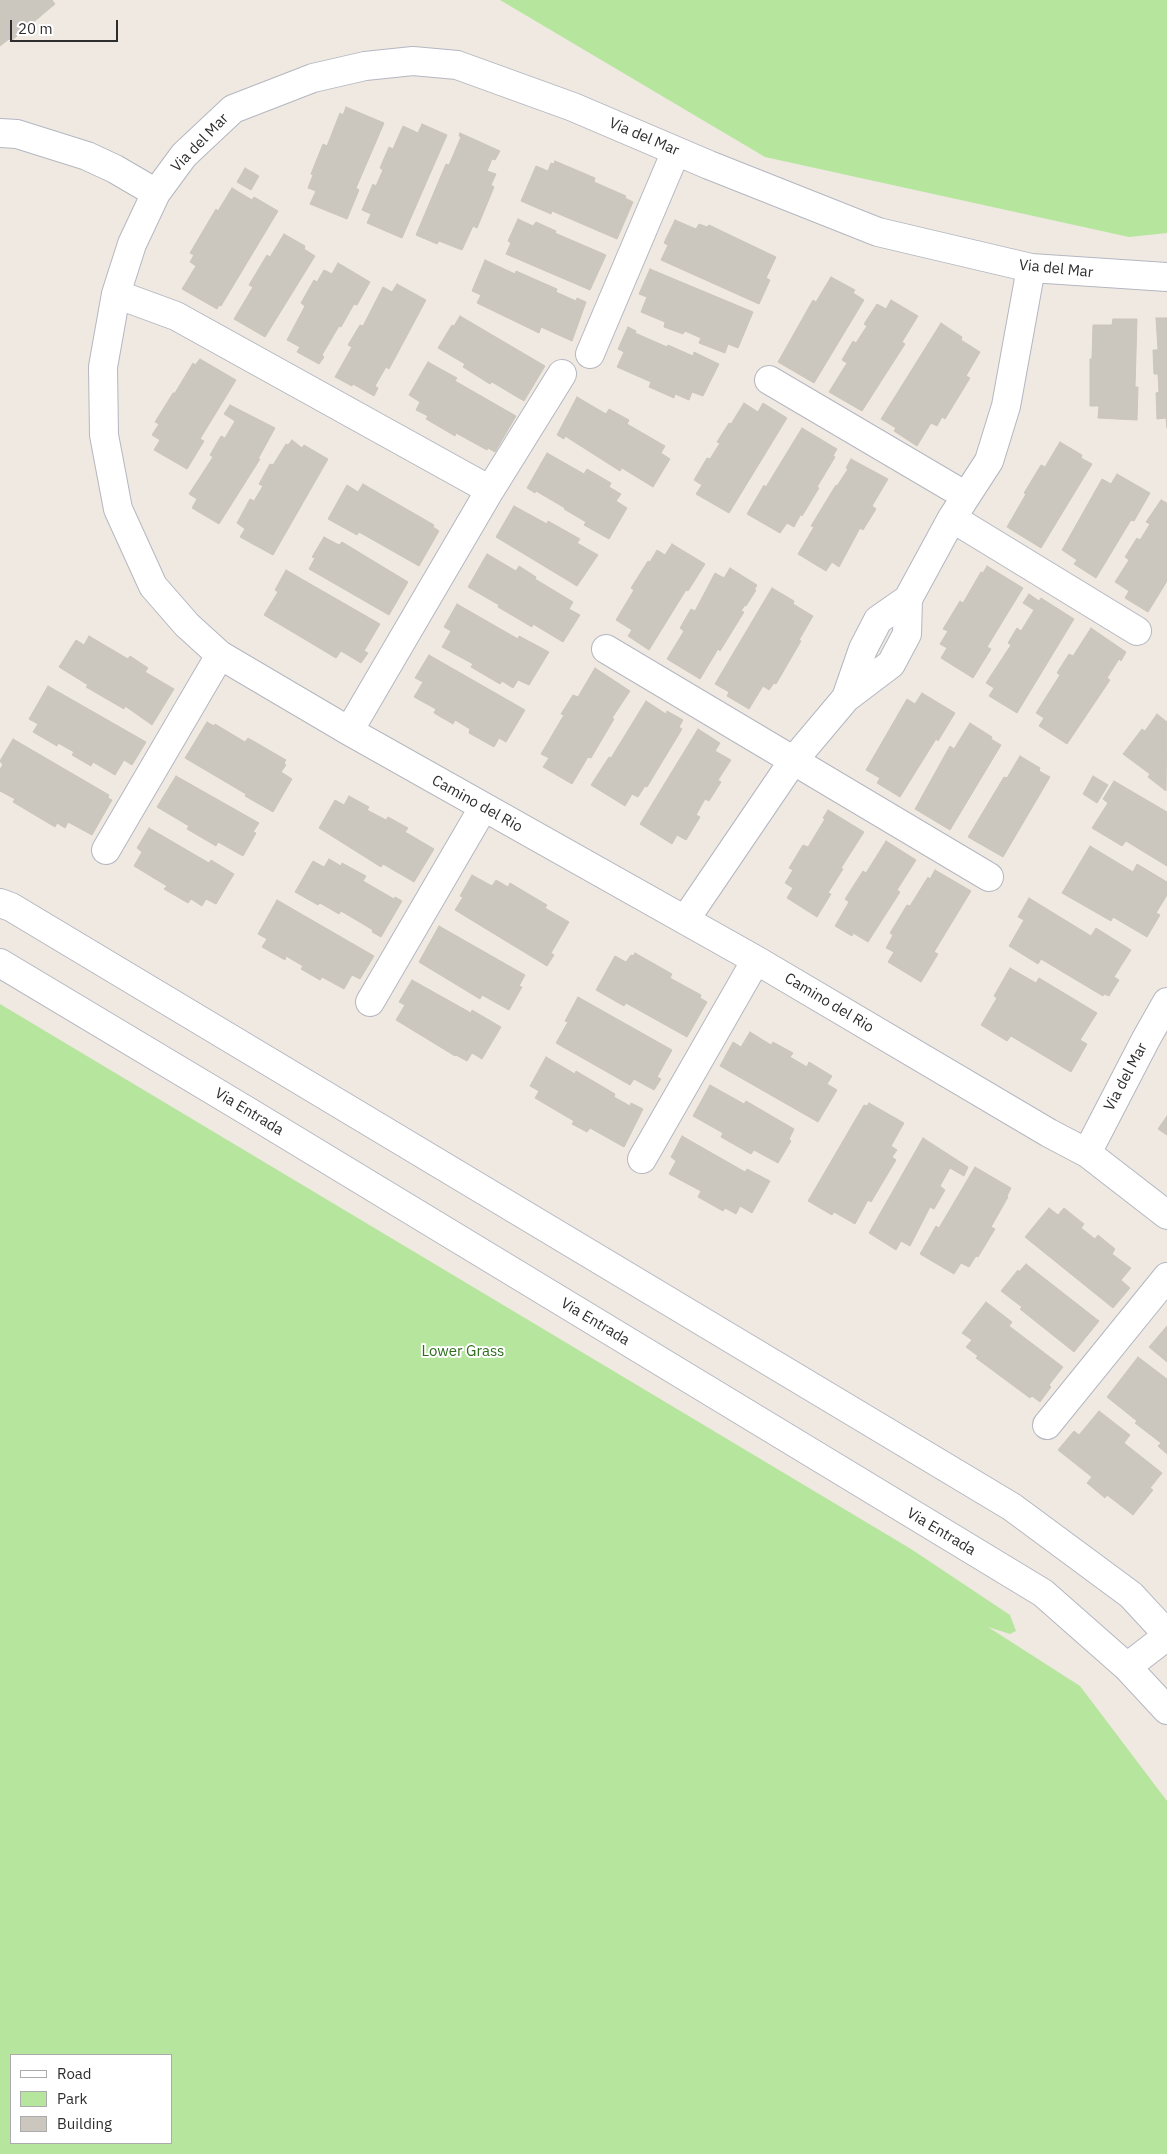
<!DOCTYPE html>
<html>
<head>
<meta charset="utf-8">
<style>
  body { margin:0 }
  #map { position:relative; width:1167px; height:2154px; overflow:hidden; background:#efe9e1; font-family:"IBM Plex Sans",sans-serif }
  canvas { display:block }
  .legend { position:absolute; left:10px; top:2054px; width:162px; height:90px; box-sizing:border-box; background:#fff; border:1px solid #ababab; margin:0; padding:6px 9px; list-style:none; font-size:15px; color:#2e2e2e }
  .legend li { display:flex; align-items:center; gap:10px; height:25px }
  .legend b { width:25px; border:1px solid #ababab }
  .scale { position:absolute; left:10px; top:20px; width:108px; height:22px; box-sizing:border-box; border:2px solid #2e2e2e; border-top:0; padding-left:6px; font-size:15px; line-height:18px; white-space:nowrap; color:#2e2e2e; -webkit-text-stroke:4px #fff; paint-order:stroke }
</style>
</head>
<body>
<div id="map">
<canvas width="1167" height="2154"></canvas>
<ul class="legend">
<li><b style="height:6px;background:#fff"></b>Road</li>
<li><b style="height:14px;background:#b6e59e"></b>Park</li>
<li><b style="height:14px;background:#cbc7bf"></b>Building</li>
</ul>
<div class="scale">20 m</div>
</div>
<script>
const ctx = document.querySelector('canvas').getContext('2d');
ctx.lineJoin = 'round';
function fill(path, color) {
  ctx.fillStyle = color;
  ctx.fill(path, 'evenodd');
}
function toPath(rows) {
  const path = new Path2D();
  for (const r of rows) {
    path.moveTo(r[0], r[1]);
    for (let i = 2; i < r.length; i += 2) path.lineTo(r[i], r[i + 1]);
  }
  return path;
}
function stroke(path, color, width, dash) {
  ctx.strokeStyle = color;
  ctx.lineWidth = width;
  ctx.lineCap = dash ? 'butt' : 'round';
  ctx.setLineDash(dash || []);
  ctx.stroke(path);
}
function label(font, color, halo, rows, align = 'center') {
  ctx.font = font + ' "IBM Plex Sans",sans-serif';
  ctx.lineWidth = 4;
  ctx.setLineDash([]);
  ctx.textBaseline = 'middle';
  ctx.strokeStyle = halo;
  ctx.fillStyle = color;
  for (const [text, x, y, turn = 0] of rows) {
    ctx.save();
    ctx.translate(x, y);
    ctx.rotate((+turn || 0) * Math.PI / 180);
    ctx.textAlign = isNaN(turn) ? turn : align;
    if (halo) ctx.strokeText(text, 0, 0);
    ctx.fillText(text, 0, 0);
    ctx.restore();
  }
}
fill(toPath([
  [500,0,1167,0,1167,233,1129,237,765,157],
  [0,1004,911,1549,1010,1615,1016,1631,1010,1634,988,1627,1080,1686,1167,1801,1167,2154,0,2154],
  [11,2055,171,2055,171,2143,11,2143]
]), '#b6e59e');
const building = toPath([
  [0,0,52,0,55,4,11,41,9,39,0,46,0,0],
  [346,107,384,123,356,188,359,190,347,219,310,204,316,191,308,188,313,175,311,174,323,144,327,146,340,113,343,115,346,107],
  [422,124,447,135,402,238,367,223,371,214,362,210,373,184,376,186,383,170,380,168,389,147,393,149,403,126,418,133,422,124],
  [460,133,500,151,495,160,492,159,487,171,496,174,491,185,494,187,477,228,473,226,462,250,439,241,437,244,416,235,446,164,449,165,461,137,459,136,460,133],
  [555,161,595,178,594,182,626,196,625,198,633,202,617,239,552,211,551,214,521,201,536,166,548,171,551,163,554,164,555,161],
  [245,168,259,176,251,190,237,182,245,168],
  [232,188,252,200,254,197,278,211,221,306,219,305,217,309,182,289,196,266,190,262,194,255,190,253,216,209,218,211,232,188],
  [518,219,533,226,536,222,556,231,555,233,606,255,590,290,506,254,511,243,508,241,518,219],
  [675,220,696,229,699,224,707,227,709,225,776,257,766,278,770,280,759,304,661,260,668,245,664,243,675,220],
  [284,234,305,246,304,249,315,256,265,337,234,319,253,287,249,285,267,255,270,257,284,234],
  [485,260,515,274,516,271,557,289,556,292,576,301,577,298,586,302,572,341,541,327,539,333,477,303,481,295,472,291,485,260],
  [338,263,370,282,357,305,354,304,341,327,339,326,322,355,324,357,319,364,297,352,300,347,287,340,305,306,301,303,314,280,317,282,324,270,332,274,338,263],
  [650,269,753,312,738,348,728,344,725,353,699,343,701,338,685,331,683,334,664,327,665,322,641,312,647,297,639,294,650,269],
  [831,277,855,290,853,293,864,300,814,383,778,362,813,300,816,302,831,277],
  [397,284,426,300,389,369,386,367,375,386,378,388,374,396,353,384,352,386,335,377,352,347,348,345,360,325,363,326,383,287,392,292,397,284],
  [891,300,918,316,902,342,905,344,862,411,829,392,847,363,842,360,853,341,856,343,867,326,864,324,877,304,886,309,891,300],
  [460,316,545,366,524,401,492,382,490,384,463,367,465,364,438,348,452,325,454,326,460,316],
  [1156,318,1167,318,1167,428,1166,418,1157,419,1156,393,1159,392,1158,374,1154,374,1153,350,1158,350,1156,318],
  [1113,319,1137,319,1135,387,1138,387,1137,420,1098,418,1099,406,1090,406,1090,359,1092,359,1093,325,1112,325,1113,319],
  [941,323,962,337,961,340,980,352,966,376,970,378,945,419,942,417,937,426,931,423,917,446,894,431,896,428,881,419,941,323],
  [628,327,636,331,635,333,667,347,668,345,693,356,694,352,719,364,703,396,692,392,689,400,675,394,674,398,649,387,651,382,617,367,624,352,618,349,628,327],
  [200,359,236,380,200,439,204,441,187,469,154,450,160,440,152,435,159,424,155,422,173,393,175,393,193,363,195,365,200,359],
  [428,362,457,378,455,381,516,416,495,452,488,448,487,450,456,433,455,436,426,419,428,416,416,410,420,402,409,395,428,362],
  [577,397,606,414,609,409,629,420,627,424,665,446,661,453,670,459,653,487,622,468,620,471,565,436,564,439,557,435,577,397],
  [744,403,758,412,763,403,787,418,729,513,696,494,702,485,694,480,707,458,710,459,720,443,717,442,729,423,731,424,744,403],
  [230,405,275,428,258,459,260,459,219,524,192,508,197,499,189,494,213,457,210,455,221,436,225,438,235,421,224,414,230,405],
  [802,428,837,449,833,456,835,457,817,487,819,488,802,516,801,514,794,527,787,523,780,533,747,514,764,485,766,487,802,428],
  [292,440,302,448,304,445,328,459,273,555,240,537,245,529,237,523,250,499,254,501,263,486,259,484,270,464,273,465,286,444,288,445,292,440],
  [1060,442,1082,455,1081,458,1092,464,1041,548,1007,527,1026,494,1024,493,1041,465,1045,467,1060,442],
  [547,453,584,474,587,469,611,483,609,487,621,494,616,501,627,508,609,539,584,525,586,522,564,509,565,508,536,491,535,493,527,488,547,453],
  [851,459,888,479,872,506,876,509,863,530,860,528,839,567,832,562,826,571,798,554,814,527,811,526,836,485,837,486,848,469,846,468,851,459],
  [1117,474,1150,493,1134,521,1131,520,1096,578,1074,564,1077,560,1062,550,1102,479,1111,484,1117,474],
  [363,484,434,525,433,527,439,531,419,566,359,532,357,535,328,519,347,485,358,492,363,484],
  [1161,500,1167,503,1167,581,1148,612,1125,598,1129,591,1115,582,1129,560,1125,557,1137,538,1140,540,1150,524,1146,522,1161,500],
  [514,506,547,524,548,521,580,539,577,543,598,555,577,586,496,537,514,506],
  [324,537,339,545,342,542,408,582,389,615,309,569,315,558,312,557,324,537],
  [672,544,705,564,688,591,686,590,649,650,628,636,632,630,616,620,634,590,631,588,648,561,650,562,657,550,665,555,672,544],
  [487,554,516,571,519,566,536,577,535,579,573,602,569,609,580,615,563,642,533,624,532,627,498,607,499,605,468,587,487,554],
  [987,566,1023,588,987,647,991,649,973,678,941,658,947,648,940,644,948,631,943,629,960,601,963,603,981,572,983,573,987,566],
  [730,568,757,585,754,590,756,590,746,606,745,605,741,611,744,612,720,651,718,649,700,679,667,659,684,631,680,628,691,609,695,611,715,573,724,578,730,568],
  [286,570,380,624,364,651,368,653,361,663,341,651,336,658,264,615,278,592,275,590,286,570],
  [772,588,794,601,793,604,813,616,799,640,801,641,776,684,774,683,769,690,763,686,749,709,727,696,729,692,715,684,772,588],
  [1029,594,1039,601,1041,598,1074,619,1017,713,989,696,994,688,986,683,1011,645,1008,643,1017,628,1021,631,1034,610,1023,603,1029,594],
  [457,604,518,639,519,636,549,652,529,685,518,680,513,688,502,681,500,684,471,667,473,664,442,647,451,631,444,627,457,604],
  [1091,628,1126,652,1121,661,1119,659,1107,678,1110,680,1067,744,1039,726,1044,718,1036,713,1060,675,1057,673,1069,654,1073,656,1091,628],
  [89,636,128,659,130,656,148,668,145,672,174,689,152,725,125,706,124,709,86,687,88,685,59,667,76,640,84,645,89,636],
  [429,655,525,710,506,742,499,738,494,747,469,733,470,729,455,720,453,724,434,713,436,709,414,697,423,682,415,678,429,655],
  [595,668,630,691,612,718,614,719,591,758,588,757,572,784,543,767,549,758,541,754,564,715,561,714,573,695,578,697,595,668],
  [48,686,146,742,132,765,124,760,115,775,93,762,91,766,72,755,74,752,58,743,57,746,33,732,38,724,29,719,48,686],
  [922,693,955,713,938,741,936,739,900,797,877,783,880,778,866,770,907,699,915,704,922,693],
  [646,701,666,714,667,711,683,720,679,727,682,729,647,787,645,786,638,797,632,794,625,806,591,785,609,757,611,758,646,701],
  [1157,714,1167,722,1166,791,1148,777,1150,774,1123,754,1142,729,1145,731,1157,714],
  [207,722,214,726,215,724,245,742,248,738,286,760,284,763,286,765,281,772,292,779,273,812,245,796,246,794,185,758,207,722],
  [970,723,992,737,991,739,1001,745,950,830,915,809,950,746,954,749,970,723],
  [698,729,720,743,715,751,731,760,718,780,721,782,709,801,705,799,696,815,700,817,686,840,677,835,672,844,640,824,698,729],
  [13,739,109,795,108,798,112,800,92,835,68,822,65,828,57,823,55,827,13,802,15,799,0,791,0,769,3,765,0,761,13,739],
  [1020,756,1040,768,1039,771,1050,777,1003,857,968,837,1004,777,1007,778,1020,756],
  [176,776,259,823,253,832,256,833,243,856,218,842,216,846,187,829,189,826,157,807,176,776],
  [1093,776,1108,785,1097,803,1083,794,1093,776],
  [1114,781,1167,812,1167,866,1126,841,1122,846,1092,828,1108,803,1103,799,1114,781],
  [349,796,369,807,367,810,386,820,388,817,408,828,405,832,434,849,414,882,383,864,381,867,319,828,335,800,344,805,349,796],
  [828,810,864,832,841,868,843,869,828,893,831,894,817,917,787,898,793,888,785,883,793,870,789,868,803,845,808,847,825,819,823,818,828,810],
  [149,828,209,863,211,860,234,874,216,904,206,899,202,906,191,899,188,903,164,889,167,886,134,866,142,852,137,848,149,828],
  [886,841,916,860,897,890,900,892,868,942,853,933,852,936,835,926,849,902,845,899,863,871,866,873,886,841],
  [1090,846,1133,872,1137,864,1167,882,1167,895,1156,913,1160,915,1147,937,1113,917,1111,921,1062,893,1090,846],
  [329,859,341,866,342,863,366,876,363,881,394,899,395,897,402,901,381,937,372,932,373,930,341,911,339,914,320,903,318,905,295,892,313,861,324,867,329,859],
  [935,870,971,891,934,952,938,954,921,982,888,962,894,952,886,948,893,935,890,933,907,905,910,906,928,877,930,879,935,870],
  [472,875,492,886,496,880,508,887,510,883,547,905,545,908,569,922,551,953,554,955,547,966,455,910,463,897,460,896,472,875],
  [1029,898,1091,936,1096,928,1131,950,1114,977,1119,980,1109,996,1104,994,1103,996,1041,959,1038,964,1009,946,1024,920,1018,917,1029,898],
  [277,900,374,956,360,979,352,975,344,989,322,977,320,980,301,969,303,966,286,956,285,960,262,947,267,939,258,934,277,900],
  [439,926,525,975,519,986,522,987,509,1010,482,995,480,999,419,962,439,926],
  [635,953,672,974,670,978,701,995,700,998,707,1002,687,1037,626,1003,624,1006,596,990,615,956,626,962,631,955,633,956,635,953],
  [1010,968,1036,983,1039,978,1097,1013,1080,1040,1087,1044,1071,1072,1011,1036,1007,1041,981,1025,997,998,994,996,1010,968],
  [412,980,471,1013,472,1010,501,1027,482,1059,472,1053,467,1061,456,1055,455,1056,396,1020,405,1005,399,1002,412,980],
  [578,997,672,1050,657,1077,661,1079,654,1090,634,1079,630,1085,556,1043,568,1022,565,1021,578,997],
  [750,1032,771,1045,773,1042,793,1053,790,1057,807,1067,809,1062,832,1076,827,1084,837,1090,818,1122,720,1066,733,1042,741,1047,750,1032],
  [546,1057,575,1074,576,1071,615,1094,614,1097,630,1106,631,1103,643,1109,624,1147,590,1128,587,1132,572,1124,574,1121,535,1098,539,1091,530,1086,546,1057],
  [710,1085,744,1104,746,1101,794,1129,789,1139,791,1141,778,1163,754,1150,751,1154,721,1137,723,1133,693,1116,710,1085],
  [869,1103,904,1123,891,1146,897,1150,892,1157,896,1160,871,1202,868,1200,855,1224,834,1212,832,1215,808,1201,864,1105,867,1106,869,1103],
  [1167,1116,1167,1135,1158,1129,1167,1116],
  [682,1136,745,1172,747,1169,770,1181,752,1213,740,1206,736,1214,725,1208,723,1211,698,1197,701,1191,669,1174,676,1161,671,1157,682,1136],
  [923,1138,968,1167,964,1176,950,1168,940,1186,945,1190,934,1209,930,1207,910,1246,901,1241,896,1250,869,1233,923,1138],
  [975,1167,1011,1188,1007,1196,1008,1197,991,1227,995,1229,978,1257,976,1256,969,1267,961,1263,954,1274,920,1254,936,1226,939,1228,975,1167],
  [1049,1208,1058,1215,1064,1208,1084,1224,1081,1228,1095,1239,1098,1235,1115,1249,1112,1254,1131,1268,1121,1280,1130,1288,1113,1308,1025,1237,1049,1208],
  [1026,1264,1099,1321,1074,1352,1020,1309,1022,1307,1001,1291,1018,1270,1019,1272,1026,1264],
  [986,1302,1012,1322,1009,1326,1063,1367,1049,1385,1051,1387,1040,1402,1032,1396,1030,1398,976,1358,978,1356,966,1347,972,1340,962,1333,986,1302],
  [1167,1326,1167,1362,1149,1347,1167,1326],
  [1138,1357,1167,1379,1167,1454,1158,1446,1161,1443,1135,1423,1137,1421,1107,1397,1138,1357],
  [1099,1411,1130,1435,1124,1443,1162,1473,1150,1488,1153,1490,1133,1515,1107,1495,1105,1498,1087,1483,1092,1477,1058,1450,1074,1431,1079,1435,1099,1411]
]);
fill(building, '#cbc7bf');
stroke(building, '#cbc5ba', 1);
const minor = toPath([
  [0,133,17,134,87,156,115,169,156,193],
  [1167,277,1031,268,878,232,709,165,573,107,457,65,413,61,365,66,313,78,233,109,184,155,156,193,132,244,116,294,103,367,104,435,118,509,153,586,187,625,220,655,349,731,756,960,1049,1133,1087,1153,1167,1215],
  [116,294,176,316,490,490],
  [590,354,676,151],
  [769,380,966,496],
  [952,518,1137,631],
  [606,649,989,877],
  [846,698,863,649,878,620,908,599,952,518,989,461,1006,406,1031,268],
  [349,731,490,490,562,374],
  [106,850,220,655],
  [0,903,11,907,1012,1507,1131,1595,1167,1634],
  [685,920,793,761,846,698,891,664,907,634,908,599],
  [0,963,244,1109,1043,1593,1127,1667,1167,1710],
  [370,1002,483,808],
  [1087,1153,1146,1039,1167,1002],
  [642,1159,756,960],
  [1047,1425,1167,1277],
  [1127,1667,1167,1636]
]);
stroke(minor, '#b4b7c1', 30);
stroke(minor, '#fff', 28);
label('15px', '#2e2e2e', '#fff', [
  ["Via del Mar",644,137,23],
  ["Via del Mar",200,143,-46],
  ["Via del Mar",1056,269,6],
  ["Camino del Rio",477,804,29],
  ["Camino del Rio",829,1003,31],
  ["Via del Mar",1126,1077,-62],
  ["Via Entrada",249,1112,31],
  ["Via Entrada",595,1322,31],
  ["Via Entrada",941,1532,31]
]);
label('15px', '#2c6e1b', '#fff', [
  ["Lower Grass",463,1352]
]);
</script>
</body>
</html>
